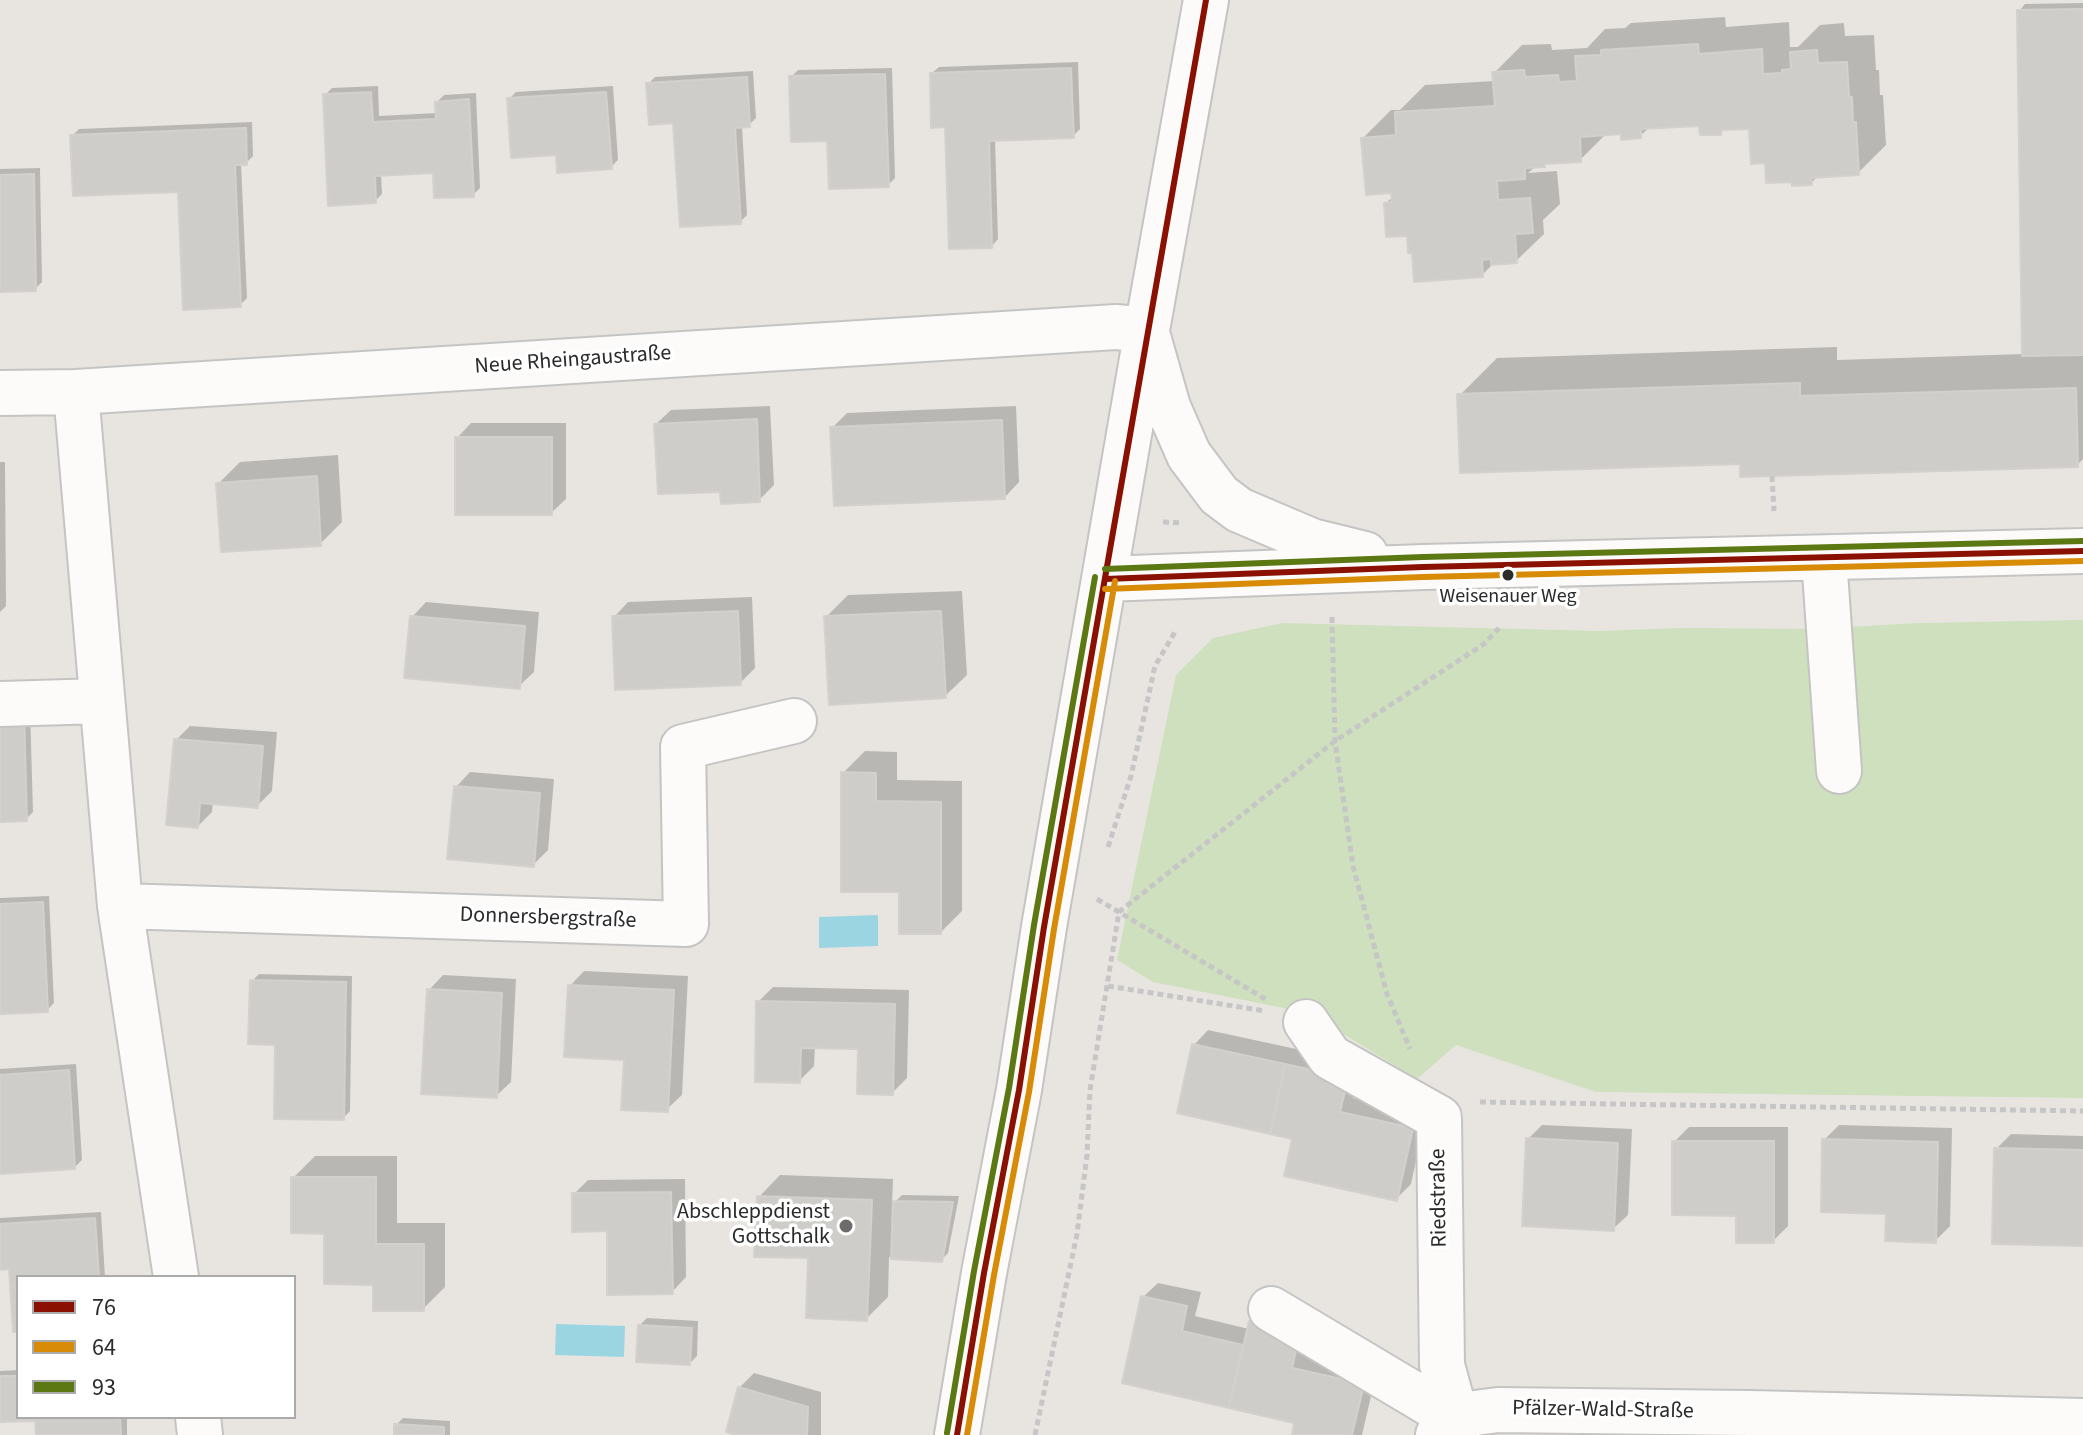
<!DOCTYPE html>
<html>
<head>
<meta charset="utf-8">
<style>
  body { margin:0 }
  #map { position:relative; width:2083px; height:1435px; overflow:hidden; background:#e8e5e1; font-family:"Source Sans 3",sans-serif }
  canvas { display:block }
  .legend { position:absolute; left:16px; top:1275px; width:280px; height:144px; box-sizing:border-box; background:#fff; border:2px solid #aaa; margin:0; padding:10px 14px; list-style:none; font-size:24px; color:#2b2b2b }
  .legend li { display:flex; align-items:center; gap:16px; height:40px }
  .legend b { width:40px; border:2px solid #aaa }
</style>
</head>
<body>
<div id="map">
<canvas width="2083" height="1435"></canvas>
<ul class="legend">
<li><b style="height:10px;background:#8a1002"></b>76</li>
<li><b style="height:10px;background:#d78b06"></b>64</li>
<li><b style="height:10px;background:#5b7813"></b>93</li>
</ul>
</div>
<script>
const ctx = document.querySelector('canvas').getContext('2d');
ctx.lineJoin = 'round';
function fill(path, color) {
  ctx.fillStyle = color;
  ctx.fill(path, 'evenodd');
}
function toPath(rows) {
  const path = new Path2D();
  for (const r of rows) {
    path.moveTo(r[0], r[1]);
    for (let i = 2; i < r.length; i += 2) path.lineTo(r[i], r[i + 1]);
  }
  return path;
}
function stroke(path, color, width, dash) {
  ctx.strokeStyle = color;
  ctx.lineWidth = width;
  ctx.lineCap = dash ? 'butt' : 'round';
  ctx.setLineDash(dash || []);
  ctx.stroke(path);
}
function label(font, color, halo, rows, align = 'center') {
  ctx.font = font + ' "Source Sans 3",sans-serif';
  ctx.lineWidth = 7;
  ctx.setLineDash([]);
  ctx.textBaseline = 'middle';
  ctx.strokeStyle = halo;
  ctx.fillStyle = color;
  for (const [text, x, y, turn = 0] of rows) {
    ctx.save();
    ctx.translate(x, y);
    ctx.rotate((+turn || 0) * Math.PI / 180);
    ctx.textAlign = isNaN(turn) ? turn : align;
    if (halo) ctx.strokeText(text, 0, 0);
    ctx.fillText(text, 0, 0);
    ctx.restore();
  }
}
fill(toPath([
  [2083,620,2083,1098,1596,1092,1456,1045,1417,1079,1309,1013,1153,982,1117,960,1176,675,1213,638,1282,623,1599,631,1682,628,1813,629,1918,623]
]), '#cee0bd');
fill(toPath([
  [878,915,878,946,819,948,819,917],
  [556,1324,625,1326,624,1357,555,1355]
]), '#9cd5e2');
fill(toPath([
  [2083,3,2083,459,2077,465,1742,462,1460,395,1497,358,1837,347,1837,360,2024,354,2019,11,2025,4],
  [1725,17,1726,27,1789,22,1790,47,1798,47,1820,25,1844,23,1845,36,1874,35,1876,70,1879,70,1880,95,1883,95,1886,145,1858,173,1818,176,1811,183,1793,180,1767,161,1751,127,1725,128,1720,133,1701,123,1650,127,1640,136,1623,132,1607,133,1580,160,1547,162,1544,165,1536,166,1528,173,1557,171,1560,204,1543,220,1544,234,1516,261,1494,263,1482,275,1414,250,1409,234,1386,203,1394,196,1363,138,1391,110,1400,110,1425,85,1495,81,1494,73,1522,45,1551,44,1552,50,1587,48,1605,29,1625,28,1631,23],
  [1078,62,1080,129,1073,136,995,138,998,239,992,246,947,125,932,73,939,67],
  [892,68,895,178,888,185,829,139,791,77,798,70],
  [753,71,756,118,749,125,742,126,747,215,740,222,675,121,648,84,655,77],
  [378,86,379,116,438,113,437,102,444,95,476,93,480,188,473,195,435,171,381,174,382,194,375,201,325,95,332,88],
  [613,86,618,160,611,167,558,153,509,99,516,92],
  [252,122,253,156,246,163,241,163,247,298,240,305,180,190,72,136,79,129],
  [40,168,42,282,35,289,0,290,0,169],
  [770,406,774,485,759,500,722,490,656,424,671,410],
  [1016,406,1019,482,1005,497,832,428,847,413],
  [471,423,566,423,566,499,551,513,457,438],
  [338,455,342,522,320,544,218,484,240,462],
  [0,462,5,462,6,606,0,612],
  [962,591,967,675,945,696,826,617,848,595],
  [752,597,755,668,740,683,614,617,628,602],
  [426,602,539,612,534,672,519,686,412,617],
  [0,708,30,708,33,812,26,819,0,820],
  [190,726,277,732,272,791,257,806,213,802,212,812,198,826,176,740],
  [865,751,897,752,897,780,962,781,962,911,941,932,901,890,843,773],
  [470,772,554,779,548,850,533,865,456,787],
  [49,896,54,1003,47,1010,0,1012,0,898],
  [584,971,688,976,682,1095,667,1109,570,986],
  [259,974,352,976,350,1111,343,1118,278,1043,252,981],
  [443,975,516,979,511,1082,496,1096,429,990],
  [773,987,909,990,907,1078,892,1093,860,1047,815,1046,814,1066,799,1081,758,1002],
  [1208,1030,1361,1063,1353,1098,1426,1114,1411,1184,1396,1199,1295,1137,1194,1045],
  [76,1064,82,1160,75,1167,0,1172,0,1069],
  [1542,1125,1632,1129,1628,1215,1613,1229,1528,1139],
  [1839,1125,1952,1128,1950,1226,1935,1241,1888,1212,1824,1140],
  [1689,1127,1788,1127,1788,1226,1773,1241,1738,1214,1674,1142],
  [2011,1134,2083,1136,2083,1244,1996,1149],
  [315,1156,397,1156,397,1223,445,1223,445,1287,423,1309,375,1283,326,1232,293,1178],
  [780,1175,893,1179,892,1205,902,1195,959,1196,948,1253,941,1260,889,1257,888,1297,866,1319,759,1197],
  [685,1179,686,1277,672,1292,574,1194,588,1180],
  [101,1212,105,1277,18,1277,18,1330,11,1267,0,1268,0,1218],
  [1158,1283,1201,1292,1195,1316,1249,1329,1251,1322,1266,1307,1377,1370,1362,1435,1294,1435,1297,1421,1124,1382,1143,1297],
  [647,1318,698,1321,697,1356,690,1363,640,1325],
  [18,1370,18,1417,127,1417,127,1435,38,1435,37,1419,0,1420,0,1371],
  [754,1373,821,1392,821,1435,743,1435,739,1388],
  [403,1418,450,1421,450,1435,396,1435,396,1425]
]), '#0003');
const building = toPath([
  [2083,9,2083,355,2022,356,2017,10,2083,9],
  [1698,44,1699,54,1762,49,1763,74,1782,73,1782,70,1791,69,1790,52,1817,50,1818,63,1847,62,1849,97,1852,97,1853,122,1856,122,1859,175,1811,178,1812,185,1792,186,1792,182,1766,183,1765,163,1751,164,1749,129,1721,130,1721,135,1700,135,1699,126,1641,129,1641,138,1621,140,1621,134,1580,137,1581,162,1544,164,1545,167,1525,168,1525,179,1497,181,1498,200,1530,198,1533,233,1515,234,1517,263,1491,265,1491,259,1482,260,1483,277,1414,282,1412,253,1408,253,1407,236,1386,237,1384,203,1392,202,1391,193,1366,195,1361,138,1396,135,1395,112,1495,106,1492,72,1524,70,1525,77,1558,75,1559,82,1577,81,1575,56,1601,55,1601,50,1698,44],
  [1071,68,1074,138,989,141,992,248,949,249,945,127,931,128,930,73,1071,68],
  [885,74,889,187,829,189,827,141,791,142,789,76,885,74],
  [747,77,750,127,735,128,741,224,680,227,673,123,649,125,646,83,747,77],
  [371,92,373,122,436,119,435,102,469,99,474,197,434,198,433,173,375,176,376,203,328,206,323,94,371,92],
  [606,92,612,169,557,173,556,155,511,158,507,98,606,92],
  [246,128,247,165,235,165,241,307,183,310,178,192,73,196,70,135,246,128],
  [34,174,36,291,0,292,0,175,34,174],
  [1800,383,1800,396,2076,388,2078,467,1740,477,1740,464,1460,473,1457,394,1800,383],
  [757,419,760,502,721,504,720,492,658,494,654,424,757,419],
  [1002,420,1005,499,834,506,830,427,1002,420],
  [455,437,552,437,552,515,455,515,455,437],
  [317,476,321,546,221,552,216,483,317,476],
  [738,611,741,685,615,690,612,616,738,611],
  [941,611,946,698,829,705,824,616,941,611],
  [410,616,525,626,520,689,404,678,410,616],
  [0,714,24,714,27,821,0,822,0,714],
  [174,739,263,746,258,808,200,803,198,828,166,825,174,739],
  [841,772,876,773,876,801,941,802,941,934,899,934,899,892,841,892,841,772],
  [454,786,540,793,534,867,447,859,454,786],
  [43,902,48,1012,0,1014,0,904,43,902],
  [250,980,346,982,344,1120,274,1119,275,1045,248,1044,250,980],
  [568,985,674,990,668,1112,621,1110,624,1060,564,1057,568,985],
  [427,989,502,993,497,1098,421,1094,427,989],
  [756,1001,895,1004,893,1095,857,1094,858,1049,801,1048,800,1083,755,1082,756,1001],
  [1192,1044,1285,1064,1270,1134,1177,1113,1192,1044],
  [1285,1064,1348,1078,1340,1112,1413,1128,1397,1201,1284,1176,1292,1139,1270,1134,1285,1064],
  [69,1070,75,1169,0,1174,0,1075,69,1070],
  [1526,1138,1618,1143,1614,1231,1522,1226,1526,1138],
  [1822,1139,1938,1142,1936,1243,1885,1241,1886,1214,1821,1212,1822,1139],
  [1672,1141,1774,1141,1774,1243,1736,1243,1736,1216,1672,1215,1672,1141],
  [1994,1148,2083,1150,2083,1246,1992,1244,1994,1148],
  [291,1177,376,1177,376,1244,424,1244,424,1311,373,1311,373,1285,324,1284,324,1234,291,1233,291,1177],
  [671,1192,673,1294,607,1295,607,1231,572,1232,572,1193,671,1192],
  [757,1196,872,1200,867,1321,806,1318,808,1258,754,1257,757,1196],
  [893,1201,953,1202,942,1262,891,1259,893,1201],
  [95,1218,99,1277,18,1277,18,1332,13,1332,9,1269,0,1270,0,1224,95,1218],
  [1141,1296,1187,1306,1182,1331,1243,1345,1229,1408,1122,1383,1141,1296],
  [1249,1321,1300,1332,1292,1368,1364,1384,1352,1435,1292,1435,1294,1423,1229,1408,1249,1321],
  [638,1325,692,1328,690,1365,636,1362,638,1325],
  [0,1376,18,1376,18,1417,120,1417,121,1435,36,1435,35,1421,0,1422,0,1376],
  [738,1387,808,1407,807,1435,736,1435,726,1432,738,1387],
  [394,1424,444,1427,444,1435,394,1435,394,1424]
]);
fill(building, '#cfcdca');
stroke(building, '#d3d0cd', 2);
const minor = toPath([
  [1149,340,1168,407,1189,455,1219,495,1239,510,1312,541,1365,554],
  [76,392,120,906,176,1277],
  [0,393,76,392,1116,327,1147,330],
  [1824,558,1839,771],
  [1105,579,1423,567,2083,551],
  [0,704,102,701],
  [120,906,686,924,683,747,794,721],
  [1306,1022,1330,1057,1439,1118,1442,1365,1457,1420],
  [1271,1309,1457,1420],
  [198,1417,200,1435],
  [957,1435,984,1273,1019,1090,1044,927,1147,330,1206,0],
  [1438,1435,1457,1420,1475,1413,1498,1410,1750,1413,2083,1421]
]);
stroke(minor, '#c4c4c3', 48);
stroke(toPath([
  [1772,476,1774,511],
  [1163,522,1182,523],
  [1332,617,1335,741,1353,866,1387,994,1410,1049],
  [1108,847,1131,776,1155,666,1175,632],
  [1097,899,1267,1000],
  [1108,986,1265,1011],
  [1480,1102,2083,1111],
  [1035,1435,1077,1234,1087,1155,1090,1090,1119,912,1335,741,1484,644,1499,628]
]), '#c6c6c6', 5, [6, 4]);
stroke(minor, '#fcfbfa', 44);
stroke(toPath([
  [1105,579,1423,567,2083,551],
  [957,1435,984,1273,1019,1090,1044,927,1206,0]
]), '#8a1002', 6);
stroke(toPath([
  [1105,589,1423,577,2083,561],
  [967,1435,994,1275,1029,1092,1054,929,1115,581]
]), '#d78b06', 6);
stroke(toPath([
  [1105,569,1423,557,2083,541],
  [947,1433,974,1271,1009,1088,1034,925,1095,577]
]), '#5b7813', 6);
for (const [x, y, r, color] of [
  [1508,575,7,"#2b2b2b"],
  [846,1226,8,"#6d6c6b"]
]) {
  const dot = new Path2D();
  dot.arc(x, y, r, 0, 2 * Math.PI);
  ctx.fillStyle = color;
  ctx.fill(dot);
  stroke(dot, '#fff', 3);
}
label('20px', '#2b2b2b', '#fff', [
  ["Weisenauer Weg",1508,598]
]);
label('22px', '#2b2b2b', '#fff', [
  ["Neue Rheingaustraße",573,361,-4],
  ["Donnersbergstraße",548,919,2],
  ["Riedstraße",1440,1198,-91],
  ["Pfälzer-Wald-Straße",1603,1411,1]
]);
label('22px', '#2b2b2b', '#fff', [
  ["Abschleppdienst",830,1213],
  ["Gottschalk",830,1238]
], 'right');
</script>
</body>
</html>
